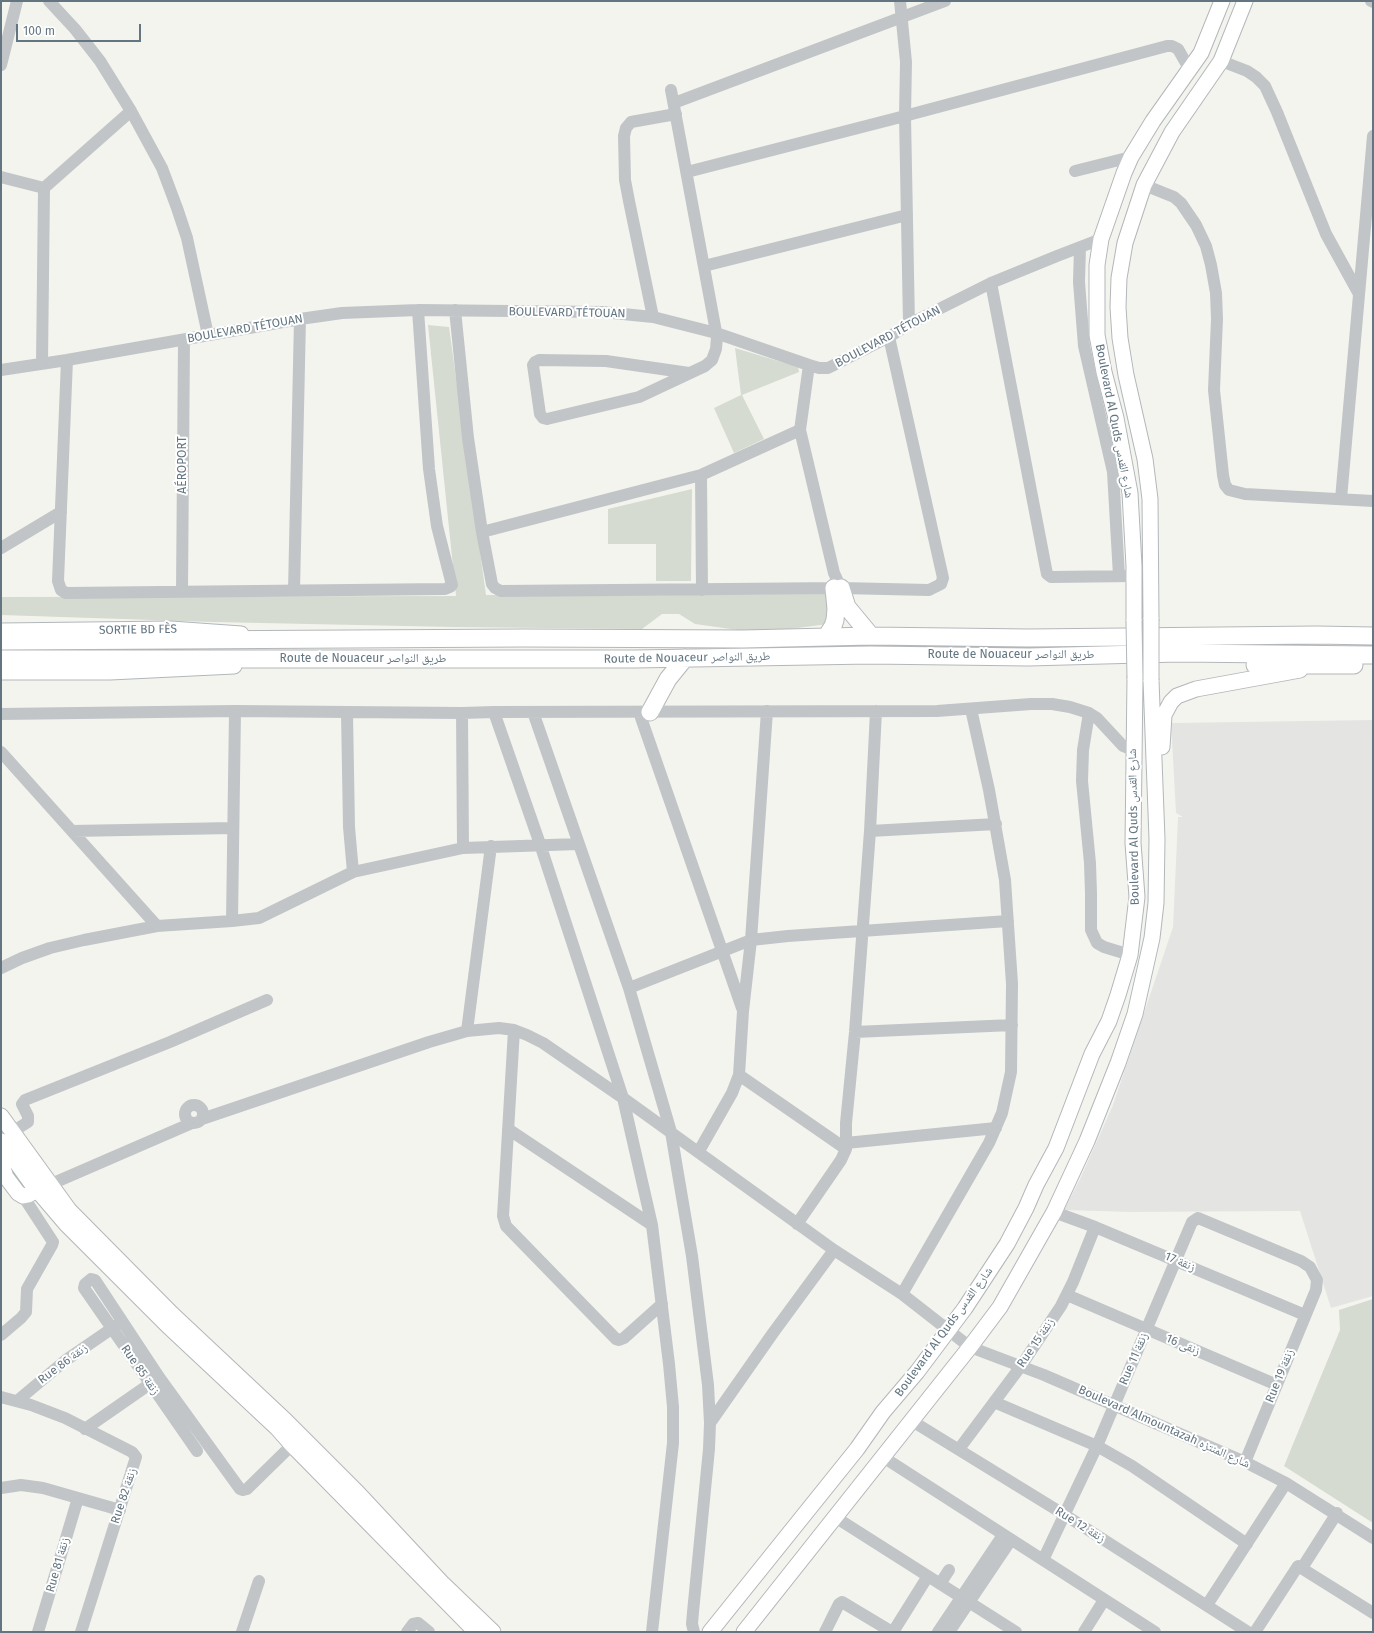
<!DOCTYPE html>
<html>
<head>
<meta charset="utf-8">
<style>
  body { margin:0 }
  #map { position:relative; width:1374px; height:1633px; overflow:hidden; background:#f4f4ef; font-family:"Fira Sans",sans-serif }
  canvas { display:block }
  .frame { position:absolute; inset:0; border:2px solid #627581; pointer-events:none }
  .scale { position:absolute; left:16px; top:24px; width:125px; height:18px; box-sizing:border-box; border:2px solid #627581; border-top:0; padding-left:5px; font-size:12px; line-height:14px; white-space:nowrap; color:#627581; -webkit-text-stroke:3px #fff; paint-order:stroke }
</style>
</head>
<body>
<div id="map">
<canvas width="1374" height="1633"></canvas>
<div class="frame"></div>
<div class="scale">100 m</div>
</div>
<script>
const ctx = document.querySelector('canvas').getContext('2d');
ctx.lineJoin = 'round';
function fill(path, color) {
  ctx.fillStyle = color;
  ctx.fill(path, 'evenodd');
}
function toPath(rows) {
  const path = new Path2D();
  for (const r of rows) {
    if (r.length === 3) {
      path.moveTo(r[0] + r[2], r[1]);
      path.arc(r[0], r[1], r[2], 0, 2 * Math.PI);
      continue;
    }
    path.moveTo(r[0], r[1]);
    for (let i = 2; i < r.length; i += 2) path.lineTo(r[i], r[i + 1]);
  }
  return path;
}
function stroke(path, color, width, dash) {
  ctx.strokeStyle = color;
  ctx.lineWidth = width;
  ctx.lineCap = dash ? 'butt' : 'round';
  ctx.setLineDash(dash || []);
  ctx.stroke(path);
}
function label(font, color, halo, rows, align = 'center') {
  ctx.font = font + ' "Fira Sans","Noto Naskh Arabic",sans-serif';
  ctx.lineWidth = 4;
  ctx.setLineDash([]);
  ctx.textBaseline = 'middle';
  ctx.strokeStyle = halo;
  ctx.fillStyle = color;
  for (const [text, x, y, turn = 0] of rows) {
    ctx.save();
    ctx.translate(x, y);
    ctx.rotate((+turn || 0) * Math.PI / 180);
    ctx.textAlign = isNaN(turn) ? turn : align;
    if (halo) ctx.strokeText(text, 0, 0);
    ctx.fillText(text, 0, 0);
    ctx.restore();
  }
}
fill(toPath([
  [1373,720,1373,1296,1331,1308,1300,1211,1130,1212,1064,1210,1080,1179,1113,1105,1173,927,1178,817,1183,817,1176,813,1171,723]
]), '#e4e5e3');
fill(toPath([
  [428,325,449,327,486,595,829,594,828,624,759,633,695,624,679,614,662,614,642,629,453,627,213,622,1,615,1,597,456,596],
  [735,348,798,367,799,372,742,395,764,439,734,453,714,408,741,395],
  [692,489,691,581,656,581,656,544,608,544,608,509],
  [1373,1299,1373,1523,1284,1466,1340,1330,1339,1310]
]), '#d5dbd0');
const major = toPath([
  [1151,619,1150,499,1145,459,1126,375,1120,338,1118,307,1119,278,1125,243,1144,185,1172,132,1221,61,1245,1],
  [1134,621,1134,566,1130,493,1116,418,1104,372,1097,335,1097,265,1101,239,1124,173,1131,157,1153,121,1201,53,1222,1],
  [1,631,171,629,241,634],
  [1,672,110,672,234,666],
  [1162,747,1164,715,1171,702,1177,696,1196,689,1300,670],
  [1,1116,69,1210,172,1314,286,1421,358,1493,443,1584,493,1632],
  [1,1141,31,1183,66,1224,167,1325,277,1428,292,1445,476,1632],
  [1,1162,6,1177,18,1193,23,1196,28,1195,38,1190],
  [710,1632,857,1449,883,1412,917,1372,965,1308,1007,1244,1026,1208,1036,1185,1056,1148,1092,1054,1109,1021,1118,995,1130,955,1137,897,1133,843,1135,678],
  [744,1632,970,1347,1000,1307,1054,1212,1087,1141,1118,1063,1135,1014,1152,938,1156,903,1157,839,1151,680]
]);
const highway = toPath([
  [841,588,847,607,871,636],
  [826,637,833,626,835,620,836,609,834,588],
  [1,641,524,638,743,639,871,636,1029,638,1316,635,1373,636],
  [1,659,635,659,870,655,1029,657,1178,653,1373,655],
  [1255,665,1354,665],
  [650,712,668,679,685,658]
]);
stroke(major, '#b2b7ba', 17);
stroke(highway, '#b4b7ba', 19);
stroke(toPath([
  [49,1,75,29,100,61,131,111,162,168,177,208,187,238,208,335],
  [900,1,906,62,905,116,909,324],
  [1371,1,1373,2],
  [1221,61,1247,71,1256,77,1265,86,1277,112,1326,234,1359,294],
  [1,65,17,1],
  [671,90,717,337,716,349,712,360,705,366,639,397,547,419,543,418,540,414,533,365,535,362,539,360,606,361,689,373],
  [674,103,945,1],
  [1075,171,1131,157],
  [687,172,897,118,1167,46,1172,46,1178,49,1190,70],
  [1,177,44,188],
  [1144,185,1174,197,1181,203,1196,225,1206,246,1211,265,1216,293,1217,319,1214,390,1223,475,1225,485,1229,490,1245,494,1373,501],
  [1080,247,1079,282,1084,346,1113,472,1119,576],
  [704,266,907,215],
  [991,283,1047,574,1051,577,1134,576],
  [455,310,468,438,482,532,492,584,495,588,501,591,841,588,929,590,941,584,943,578,889,337],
  [653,317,629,201,625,180,624,136,626,128,631,122,676,114],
  [67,360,58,581,61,590,66,593,445,589,450,587,452,585,437,526,429,469,418,310],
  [42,363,44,188,131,111],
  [809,365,800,430,834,573,841,588],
  [1,370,67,360,300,319,342,313,418,310,603,312,653,317,716,333,809,365,819,368,828,368,889,337,909,324,991,283,1057,256,1101,239],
  [701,475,702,590],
  [1341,499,1373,136],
  [482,532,701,475,800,430],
  [1,548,61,512],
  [182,591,184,340],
  [294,591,300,319],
  [494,712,540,844,623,1098,652,1225,669,1364,673,1407,673,1443,652,1632],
  [533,712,629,988,671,1132,677,1168,692,1256,708,1385,710,1423,709,1449,693,1612,692,1624,694,1632],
  [639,712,742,1008],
  [347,713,349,827,353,872],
  [462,713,463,848],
  [1089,713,1083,750,1082,781,1090,863,1091,894,1091,930,1097,943,1104,947,1130,955],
  [1,714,235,711,462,713,494,712,937,711,1031,704,1052,704,1070,707,1089,713,1097,718,1123,746,1133,750],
  [1,752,157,926],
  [72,831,233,828],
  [870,831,996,824],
  [232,921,235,711],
  [1,968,22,958,50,948,84,940,157,926,232,921,259,918,353,872,463,848,578,844],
  [629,988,751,940,788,936,1008,921],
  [514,1030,503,1216,506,1226,616,1339,619,1340,624,1338,662,1304],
  [467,1031,491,846],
  [855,1032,1012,1025],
  [739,1075,846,1149],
  [194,1114,9],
  [202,1119,429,1042,467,1031,499,1028,514,1030,527,1035,543,1043,623,1098,834,1250,902,1294,970,1347,1044,1375,1245,1462,1286,1483,1373,1538],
  [508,1129,652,1225],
  [12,1132,28,1122,28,1116,22,1104,25,1100,170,1042,267,1000],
  [846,1143,996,1128],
  [699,1151,732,1093,739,1075,743,1011,751,940,767,711],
  [42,1188,192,1123],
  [1054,1212,1095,1227,1305,1315],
  [797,1224,841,1160,846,1149,846,1123,855,1032,870,831,876,711],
  [902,1294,989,1143,1002,1113,1011,1072,1012,984,1005,880,989,790,971,709],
  [1067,1295,1277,1385],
  [1,1335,21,1318,26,1312,27,1289,52,1245,53,1242,23,1196],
  [1,1397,31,1405,65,1418,132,1452,136,1457,81,1632],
  [17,1401,66,1360,117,1325],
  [994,1402,1097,1446,1132,1466,1247,1544],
  [912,1421,1065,1515,1248,1632],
  [710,1423,773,1333,834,1250],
  [85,1429,157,1379],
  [959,1449,1021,1366,1061,1306,1073,1282,1095,1227],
  [197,1451,84,1288,85,1284,91,1279,95,1280,159,1377,240,1489,243,1490,247,1489,292,1445],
  [883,1457,1155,1632],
  [1,1488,21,1485,43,1488,120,1510],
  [835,1517,1016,1632],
  [1043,1560,1097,1446,1192,1222,1198,1218,1301,1261,1310,1267,1317,1280,1316,1290,1245,1462],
  [1302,1568,1337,1513],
  [940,1584,949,1570],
  [1207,1605,1286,1483],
  [38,1632,78,1498],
  [242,1632,259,1581],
  [407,1632,413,1624,418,1623,429,1632],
  [825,1632,839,1604,842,1602,892,1632],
  [893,1632,928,1576],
  [938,1632,1003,1535],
  [949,1632,1011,1540],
  [1084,1632,1104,1600],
  [1255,1632,1298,1566,1373,1613]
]), '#c1c5c8', 12);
stroke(major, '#fff', 15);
stroke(highway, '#fff', 17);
const majorBridge = toPath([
  [1151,619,1151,680],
  [1134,621,1135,678]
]);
stroke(majorBridge, '#b2b7ba', 17, []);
stroke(majorBridge, '#fff', 15);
label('12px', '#627581', '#fff', [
  ["BOULEVARD TÉTOUAN",567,313,1],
  ["BOULEVARD TÉTOUAN",245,329,-10],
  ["BOULEVARD TÉTOUAN",888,337,-28],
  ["Boulevard Al Quds شارع القدس",1114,421,79],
  ["AÉROPORT",183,465,-90],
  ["SORTIE BD FÈS",138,630,-1],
  ["Route de Nouaceur طريق النواصر",1011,655],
  ["Route de Nouaceur طريق النواصر",687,658,-1],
  ["Route de Nouaceur طريق النواصر",363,659],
  ["Boulevard Al Quds شارع القدس",1134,827,-91],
  ["زنقة 17",1180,1262,23],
  ["Boulevard Al Quds شارع القدس",944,1332,-54],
  ["Rue 15 زنقة",1036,1343,-56],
  ["زنقى 16",1183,1345,23],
  ["Rue 11 زنقة",1134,1359,-67],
  ["Rue 86 زنقة",63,1364,-37],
  ["Rue 85 زنقة",140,1370,55],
  ["Rue 19 زنقة",1280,1376,-68],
  ["Boulevard Almountazah شارع المنتزه",1164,1427,24],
  ["Rue 82 زنقة",124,1496,-72],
  ["Rue 12 زنقة",1080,1525,32],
  ["Rue 81 زنقة",58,1565,-74]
]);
</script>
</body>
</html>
